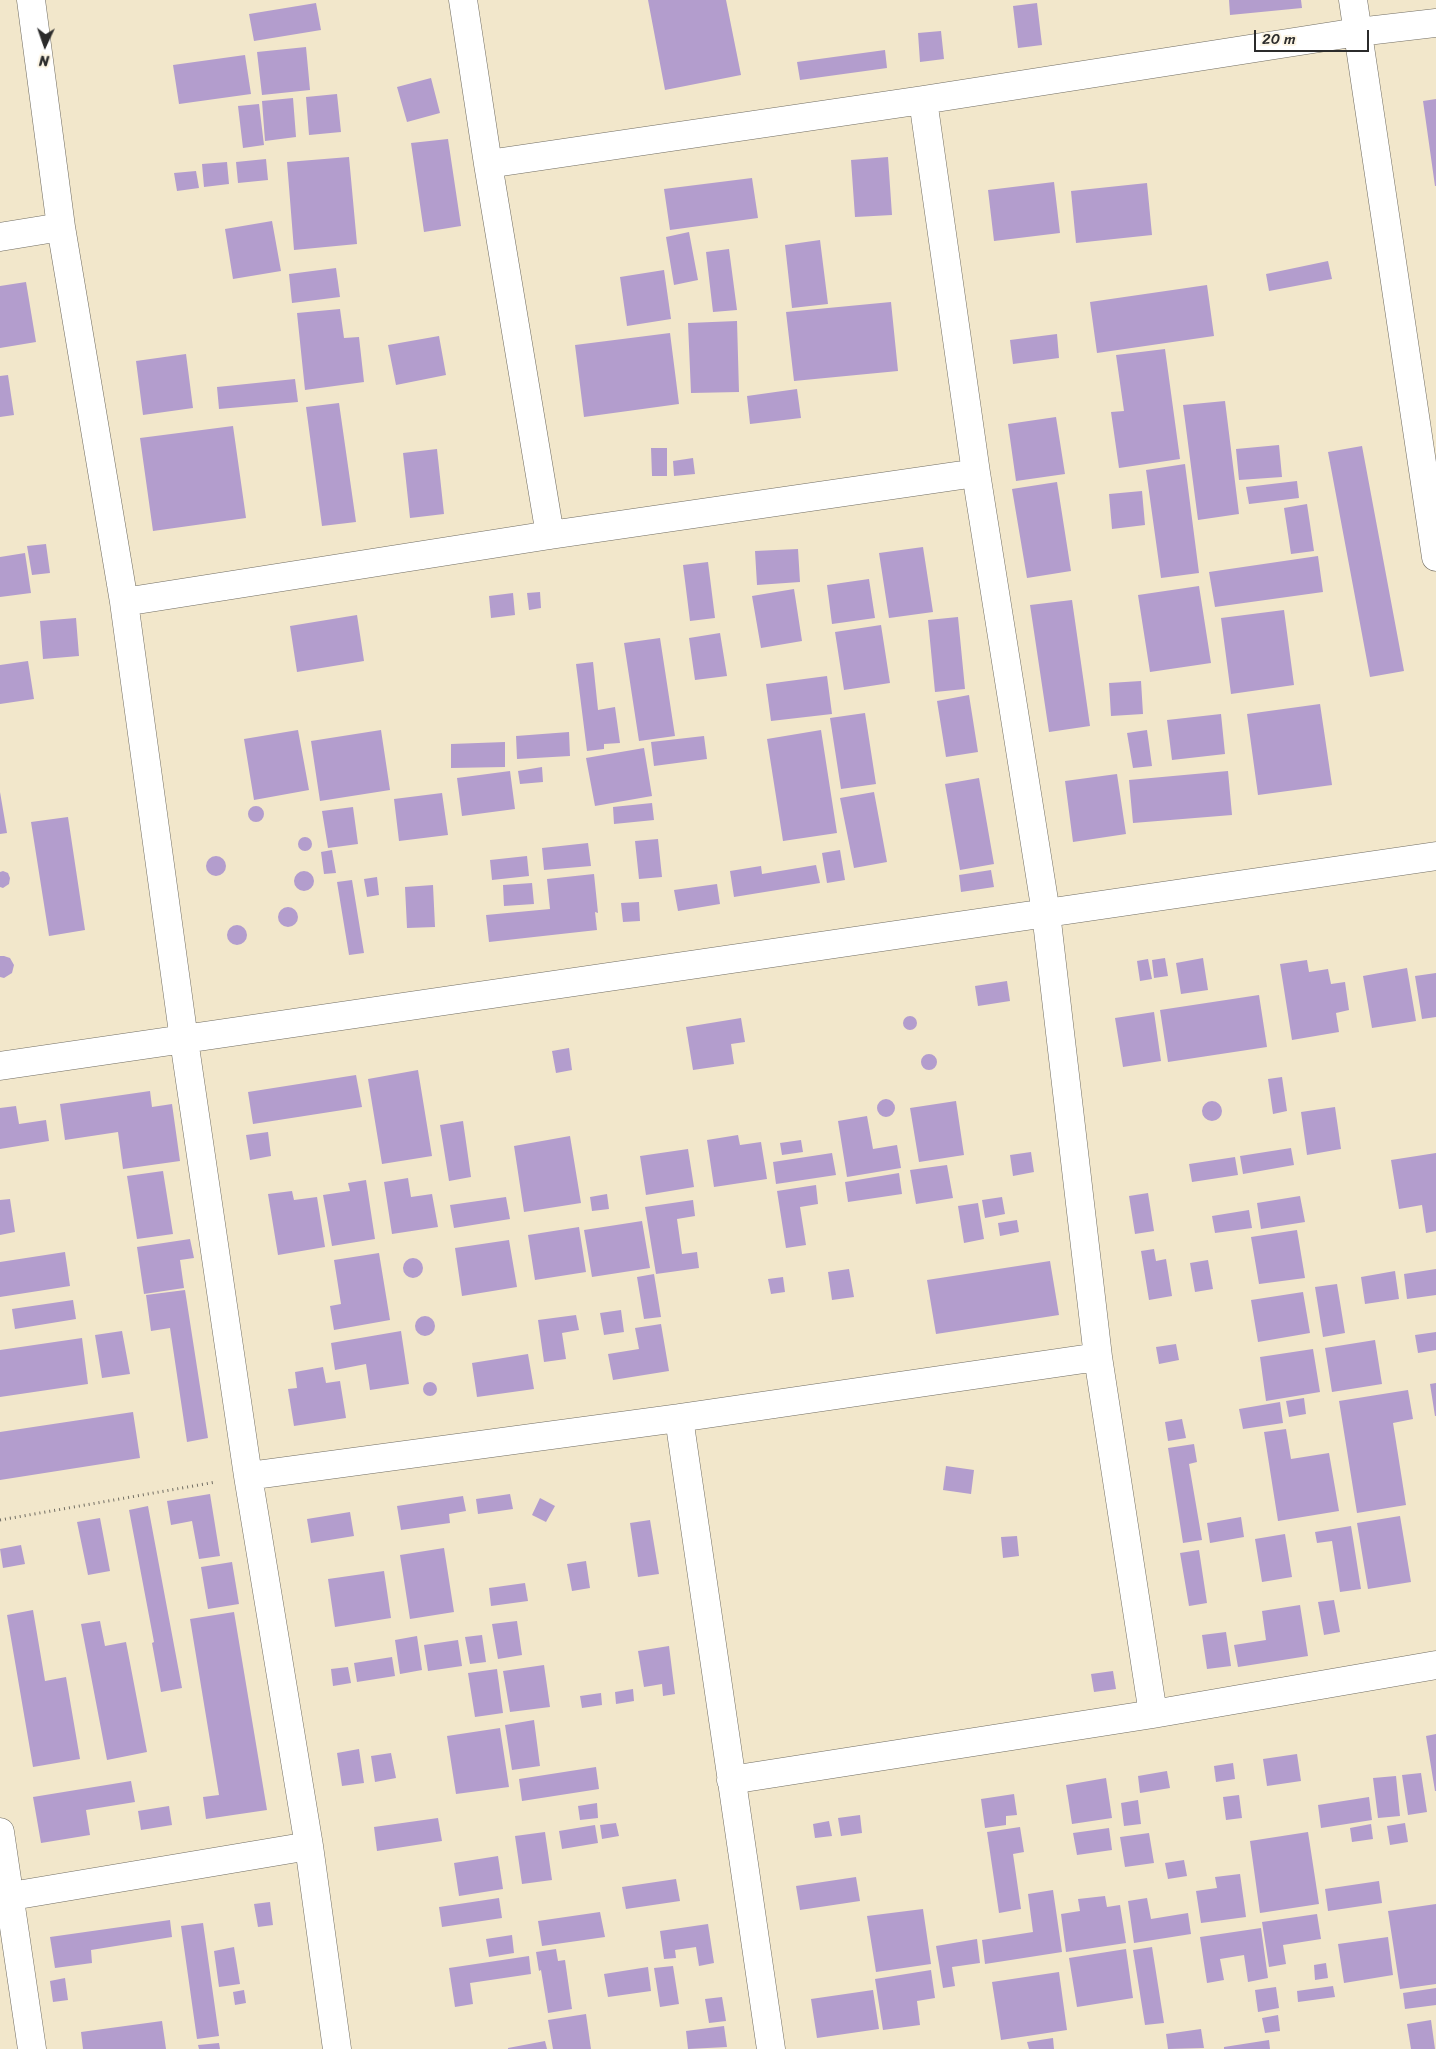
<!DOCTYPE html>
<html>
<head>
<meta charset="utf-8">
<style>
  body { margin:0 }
  #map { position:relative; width:1436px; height:2049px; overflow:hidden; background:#f2e7cb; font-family:Sriracha,sans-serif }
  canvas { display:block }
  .north { position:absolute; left:20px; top:20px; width:50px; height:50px; -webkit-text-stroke:4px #fcf5e5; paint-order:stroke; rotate:183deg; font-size:14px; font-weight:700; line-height:20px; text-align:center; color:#2b2b2b }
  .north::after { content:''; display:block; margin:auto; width:18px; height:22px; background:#2b2b2b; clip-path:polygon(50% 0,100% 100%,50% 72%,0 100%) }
  .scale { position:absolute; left:1254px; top:30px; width:115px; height:22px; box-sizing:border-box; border:2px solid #2b2b2b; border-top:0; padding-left:6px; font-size:15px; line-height:18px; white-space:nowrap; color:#2b2b2b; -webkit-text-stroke:4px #fcf5e5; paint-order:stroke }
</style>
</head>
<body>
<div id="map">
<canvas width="1436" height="2049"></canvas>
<div class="north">N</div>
<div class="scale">20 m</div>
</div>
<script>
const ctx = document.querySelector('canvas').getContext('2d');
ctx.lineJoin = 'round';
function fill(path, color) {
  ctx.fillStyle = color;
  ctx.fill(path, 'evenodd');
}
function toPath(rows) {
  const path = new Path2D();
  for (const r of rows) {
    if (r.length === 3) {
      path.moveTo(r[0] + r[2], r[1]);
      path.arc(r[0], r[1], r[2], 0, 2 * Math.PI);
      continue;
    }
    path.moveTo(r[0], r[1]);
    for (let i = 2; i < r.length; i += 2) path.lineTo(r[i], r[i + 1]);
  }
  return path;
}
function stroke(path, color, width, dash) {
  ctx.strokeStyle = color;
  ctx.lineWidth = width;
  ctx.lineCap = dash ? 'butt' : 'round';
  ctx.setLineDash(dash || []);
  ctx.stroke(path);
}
fill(toPath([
  [648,0,726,0,741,75,665,90],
  [1229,0,1301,0,1302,8,1230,15],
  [316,3,321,30,254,41,249,14],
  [1037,3,1042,45,1018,48,1013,6],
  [941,31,944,59,920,62,918,33],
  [306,47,310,90,262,95,257,52],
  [885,50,887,68,800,80,797,62],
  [245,55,251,94,179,104,173,65],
  [431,78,440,113,407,122,397,87],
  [337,94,341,132,309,135,306,97],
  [293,98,296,137,265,141,262,101],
  [1436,99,1436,186,1435,186,1423,101],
  [259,104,264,145,243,148,238,106],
  [448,139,461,226,424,232,411,143],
  [349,157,357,244,294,250,287,162],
  [888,157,892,215,855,217,851,160],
  [266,159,268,180,238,183,236,162],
  [227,162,229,184,204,187,202,164],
  [196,171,199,188,177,191,174,173],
  [752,178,758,218,670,230,664,189],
  [1054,182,1060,233,994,241,988,190],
  [1147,183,1152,235,1076,243,1071,191],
  [272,221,281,271,233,279,225,229],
  [689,232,698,280,674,285,666,237],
  [820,240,828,304,792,308,785,245],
  [729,249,737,310,713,312,706,252],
  [1328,261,1332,279,1269,291,1266,274],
  [336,268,340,297,292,303,289,274],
  [664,270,671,319,627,326,620,277],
  [26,282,36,342,0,348,0,286],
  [1207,285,1214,336,1097,353,1090,302],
  [891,302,898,371,794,381,786,312],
  [340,309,344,338,359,337,364,382,305,390,297,313],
  [737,321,739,392,691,393,688,323],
  [670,333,679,404,584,417,575,345],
  [1057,334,1059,358,1013,364,1010,340],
  [439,336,446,375,396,385,388,345],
  [1165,349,1180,459,1119,468,1111,412,1124,411,1116,355],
  [186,354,193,408,143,415,136,361],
  [8,375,14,415,0,417,0,376],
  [295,379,298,402,219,409,217,387],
  [797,389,801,418,750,424,747,396],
  [1225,401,1239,514,1198,520,1183,405],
  [339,403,356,522,322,526,306,407],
  [1056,417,1065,474,1016,481,1008,424],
  [233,426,246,518,153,531,140,438],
  [1279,445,1282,477,1239,480,1236,449],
  [1362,446,1404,671,1370,677,1328,452],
  [651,448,667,448,667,476,652,476],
  [437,449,444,514,410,518,403,453],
  [693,458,695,474,674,476,673,461],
  [1185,464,1199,573,1161,578,1146,470],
  [1297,481,1299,498,1249,504,1246,487],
  [1057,482,1071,571,1027,578,1012,489],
  [1142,491,1145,525,1112,529,1109,494],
  [1307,504,1314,551,1291,554,1284,508],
  [46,544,50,573,32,575,27,546],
  [923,547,933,612,889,618,879,553],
  [798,549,800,582,757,585,755,551],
  [25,553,31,593,0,597,0,557],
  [1318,556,1323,592,1215,607,1209,572],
  [708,562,715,618,690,621,683,565],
  [869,579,875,618,832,624,827,585],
  [1199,586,1211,663,1150,672,1138,595],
  [794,589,802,641,761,648,752,596],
  [540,592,541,608,529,610,527,593],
  [513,593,515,615,491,618,489,596],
  [1072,600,1090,726,1049,732,1030,605],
  [1284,610,1294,685,1231,694,1221,618],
  [357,615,364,661,297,672,290,626],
  [958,617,965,689,935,692,928,620],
  [76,618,79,656,43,659,40,621],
  [881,625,890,683,844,690,835,632],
  [720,633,727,676,695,680,689,638],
  [660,638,675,736,639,741,624,643],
  [28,661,34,699,0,704,0,665],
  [593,662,598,710,615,707,620,743,604,744,604,749,587,751,576,664],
  [827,676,832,714,771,721,766,684],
  [1141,681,1143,714,1111,716,1109,683],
  [969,695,978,752,946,757,937,701],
  [1320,704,1332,785,1258,795,1247,714],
  [865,713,876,784,841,789,830,718],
  [1221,714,1225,754,1172,760,1167,720],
  [298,730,309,790,254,800,244,739],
  [381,730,390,790,320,801,311,741],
  [821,730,837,833,783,841,767,739],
  [1147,730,1152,766,1133,768,1127,733],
  [569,732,570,756,517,759,516,736],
  [704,736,707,759,654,766,651,742],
  [505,742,505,767,451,768,451,744],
  [644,748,652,796,595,806,586,758],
  [542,767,543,782,520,784,518,771],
  [510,771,515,809,462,816,457,778],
  [1228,771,1232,815,1133,823,1129,780],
  [1117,774,1126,834,1073,842,1065,781],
  [979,778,994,864,960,870,945,784],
  [0,792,7,833,0,834],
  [874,792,887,862,854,868,840,798],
  [442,793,448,835,399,841,394,799],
  [652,803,654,820,614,824,613,807],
  [256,814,8],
  [353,807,358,844,328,848,322,811],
  [68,817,85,930,49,936,31,822],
  [305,844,7],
  [658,839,662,877,639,879,635,841],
  [588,843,591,866,544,870,542,848],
  [332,850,336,873,324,874,321,852],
  [840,850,845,880,827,883,822,853],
  [216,866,10],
  [527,856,529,876,492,880,490,860],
  [816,865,820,883,734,897,730,871,761,866,762,874],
  [991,870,994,887,961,892,959,875],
  [3,871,8,873,10,878,9,884,3,888,0,887,0,872],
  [304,881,10],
  [594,874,598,913,595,912,597,930,489,942,486,915,550,909,547,879],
  [377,877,379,895,367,897,364,879],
  [352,880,364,953,349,955,337,882],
  [532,883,534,904,504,906,503,885],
  [717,884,720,904,678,911,674,890],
  [433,885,435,927,407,928,405,887],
  [639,902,640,921,623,922,621,903],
  [288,917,10],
  [237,935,10],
  [0,956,4,956,10,958,14,965,12,973,4,978,0,977],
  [1165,958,1168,976,1154,978,1152,960],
  [1203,958,1208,990,1181,994,1176,963],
  [1148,959,1152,979,1140,981,1137,961],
  [1307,960,1309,972,1328,969,1331,984,1345,982,1349,1010,1336,1013,1339,1032,1292,1040,1280,964],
  [1407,968,1416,1021,1372,1028,1363,976],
  [1436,973,1436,1017,1422,1019,1415,976],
  [1007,981,1010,1001,978,1006,975,986],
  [1259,995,1267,1047,1168,1062,1160,1010],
  [1154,1012,1161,1061,1123,1067,1115,1018],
  [910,1023,7],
  [741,1018,745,1042,731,1044,734,1064,693,1070,686,1027],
  [569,1048,572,1070,556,1073,552,1051],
  [929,1062,8],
  [418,1070,432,1156,382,1164,368,1079],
  [356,1075,362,1107,253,1124,248,1092],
  [1282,1077,1287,1111,1273,1114,1268,1079],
  [150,1091,152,1107,172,1104,180,1161,123,1169,118,1132,65,1140,60,1104],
  [886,1108,9],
  [956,1101,964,1155,919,1162,910,1108],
  [1212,1111,10],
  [16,1106,19,1124,46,1120,49,1141,0,1149,0,1108],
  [1335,1107,1341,1149,1307,1155,1301,1112],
  [867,1116,873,1149,897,1145,901,1168,847,1177,838,1121],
  [463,1121,471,1177,449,1181,440,1125],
  [268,1132,271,1156,250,1160,246,1135],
  [738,1135,740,1145,761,1142,767,1179,714,1187,707,1140],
  [570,1136,581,1203,524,1212,514,1146],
  [801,1140,803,1152,782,1155,780,1143],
  [1291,1148,1294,1165,1243,1174,1240,1156],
  [688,1149,694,1187,646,1195,640,1156],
  [1031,1152,1034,1172,1013,1176,1010,1155],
  [832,1153,836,1175,776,1184,773,1162],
  [1436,1153,1436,1231,1426,1233,1422,1205,1399,1209,1391,1160],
  [1235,1157,1238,1175,1192,1182,1189,1164],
  [947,1165,953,1198,916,1204,910,1170],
  [163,1171,173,1234,137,1239,127,1176],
  [899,1173,902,1194,848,1202,845,1182],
  [408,1178,411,1197,432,1194,438,1227,392,1234,384,1182],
  [366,1180,375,1239,332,1246,323,1195,350,1191,348,1183],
  [816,1185,818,1204,800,1207,806,1245,786,1248,777,1191],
  [292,1191,294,1200,317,1197,325,1247,278,1255,268,1194],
  [1148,1193,1154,1231,1135,1234,1129,1196],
  [607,1194,609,1209,592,1211,590,1197],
  [1300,1196,1305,1222,1261,1229,1257,1203],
  [506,1197,510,1219,454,1228,450,1205],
  [1002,1197,1005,1214,985,1218,982,1200],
  [10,1199,15,1232,0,1235,0,1200],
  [693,1200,695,1216,677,1219,682,1254,697,1252,699,1268,656,1274,645,1207],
  [978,1203,984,1239,964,1243,958,1206],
  [1249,1210,1252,1228,1215,1233,1212,1216],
  [1017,1220,1019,1232,1000,1236,998,1223],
  [642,1221,650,1268,592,1277,584,1230],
  [579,1227,586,1272,535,1280,528,1235],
  [1297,1230,1305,1278,1259,1284,1251,1237],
  [190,1239,194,1258,180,1260,184,1288,144,1294,137,1247],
  [509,1240,517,1287,462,1296,455,1248],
  [1154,1249,1156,1261,1166,1259,1172,1296,1149,1300,1141,1251],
  [65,1252,70,1286,0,1297,0,1262],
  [379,1253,390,1320,334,1330,330,1306,341,1304,334,1260],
  [413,1268,10],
  [1208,1260,1213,1289,1195,1292,1190,1263],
  [1050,1261,1059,1315,936,1334,927,1280],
  [849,1269,854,1297,832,1300,828,1272],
  [1436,1269,1436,1295,1407,1299,1404,1274],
  [1395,1271,1399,1299,1365,1304,1361,1277],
  [654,1274,661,1317,644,1319,637,1277],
  [783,1277,785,1292,771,1294,768,1279],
  [1337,1284,1345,1333,1323,1337,1315,1287],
  [185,1290,208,1438,187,1442,170,1328,151,1331,146,1295],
  [1303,1292,1310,1333,1258,1342,1251,1300],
  [73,1300,76,1319,15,1329,12,1309],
  [621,1310,624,1332,604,1335,600,1313],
  [576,1315,579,1330,562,1333,566,1359,544,1362,538,1320],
  [425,1326,10],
  [661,1324,669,1371,613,1380,608,1354,639,1349,635,1328],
  [122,1331,130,1374,102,1378,95,1335],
  [401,1331,409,1384,370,1390,366,1364,335,1370,331,1343],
  [1436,1332,1436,1350,1418,1353,1415,1335],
  [82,1338,88,1384,0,1397,0,1350],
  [1375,1340,1382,1384,1332,1392,1325,1348],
  [1176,1344,1179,1360,1159,1364,1156,1347],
  [1313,1349,1320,1392,1266,1401,1260,1357],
  [528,1354,534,1389,477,1397,472,1363],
  [323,1367,326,1383,340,1381,346,1418,294,1426,288,1389,297,1388,295,1372],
  [430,1389,7],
  [1436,1383,1436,1416,1435,1416,1430,1384],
  [1408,1390,1413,1419,1393,1423,1406,1505,1357,1513,1339,1401],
  [1304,1398,1306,1414,1289,1417,1286,1401],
  [1280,1402,1283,1423,1243,1429,1239,1409],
  [133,1412,140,1458,0,1480,0,1432],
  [1182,1419,1186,1438,1168,1441,1165,1422],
  [1286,1429,1291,1459,1329,1453,1339,1511,1278,1521,1264,1432],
  [1194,1444,1197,1462,1189,1464,1202,1540,1183,1543,1168,1448],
  [946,1466,974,1470,971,1494,943,1490],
  [210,1494,220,1556,199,1559,192,1521,171,1525,167,1501],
  [510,1494,513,1509,478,1514,476,1499],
  [463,1496,466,1511,449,1514,450,1523,401,1530,397,1506],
  [540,1498,555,1506,546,1522,532,1515],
  [148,1506,182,1688,161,1692,152,1643,154,1642,129,1510],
  [350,1512,354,1536,311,1543,307,1519],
  [1400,1516,1411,1582,1368,1589,1357,1523],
  [1241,1517,1244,1537,1210,1543,1207,1523],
  [100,1518,110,1571,88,1575,77,1522],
  [650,1520,659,1574,638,1577,630,1523],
  [1351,1526,1361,1589,1340,1592,1332,1541,1317,1543,1315,1532],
  [1285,1534,1292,1577,1262,1582,1255,1539],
  [1017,1536,1019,1556,1003,1558,1001,1537],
  [21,1545,25,1564,3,1568,0,1549],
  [444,1548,454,1612,410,1619,400,1555],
  [1199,1550,1207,1603,1189,1606,1180,1553],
  [586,1561,590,1588,572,1591,567,1564],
  [232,1562,239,1604,208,1609,201,1567],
  [384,1571,391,1618,335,1627,328,1579],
  [525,1583,528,1601,491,1606,489,1588],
  [1334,1600,1340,1632,1324,1635,1318,1602],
  [1300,1605,1308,1656,1238,1667,1234,1645,1266,1640,1262,1611],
  [33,1610,45,1681,66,1677,80,1759,33,1767,7,1615],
  [234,1612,267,1810,206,1819,203,1797,219,1795,190,1619],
  [100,1621,105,1646,126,1642,147,1752,107,1760,81,1624],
  [517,1621,522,1655,498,1659,492,1624],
  [1226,1632,1231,1666,1207,1669,1202,1635],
  [482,1635,486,1662,470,1664,465,1637],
  [417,1636,422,1670,400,1674,395,1640],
  [458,1640,462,1666,428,1671,424,1645],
  [669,1646,675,1694,663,1696,662,1684,644,1687,638,1651],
  [392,1657,395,1676,357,1682,354,1663],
  [544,1665,550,1707,510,1712,503,1671],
  [348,1667,351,1683,333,1686,331,1669],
  [497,1669,503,1713,475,1717,468,1673],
  [1113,1671,1116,1689,1094,1692,1091,1674],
  [633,1689,634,1701,616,1704,615,1692],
  [601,1693,602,1705,582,1708,580,1696],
  [534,1720,540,1766,512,1770,505,1725],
  [500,1728,509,1787,456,1794,447,1736],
  [1436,1734,1436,1791,1435,1791,1426,1736],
  [359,1749,364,1783,342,1786,337,1753],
  [391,1753,396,1778,375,1782,371,1756],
  [1297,1754,1301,1781,1267,1786,1263,1759],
  [1233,1763,1235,1779,1216,1782,1214,1766],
  [596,1767,599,1789,522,1801,519,1779],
  [1167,1771,1170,1788,1140,1793,1138,1776],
  [1421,1773,1427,1812,1408,1815,1402,1775],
  [1396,1776,1400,1816,1378,1818,1373,1778],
  [1106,1778,1112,1818,1072,1824,1066,1785],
  [131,1781,135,1802,86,1810,90,1835,41,1843,33,1797],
  [1014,1794,1017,1815,1006,1816,1006,1825,985,1828,981,1799],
  [1239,1795,1242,1818,1226,1820,1223,1797],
  [1369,1797,1372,1820,1321,1828,1318,1805],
  [1138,1800,1141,1824,1124,1826,1121,1803],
  [597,1803,598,1818,580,1820,578,1806],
  [169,1806,172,1825,141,1830,138,1811],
  [860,1815,862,1833,841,1836,838,1818],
  [438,1818,442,1841,377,1851,374,1827],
  [829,1821,832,1836,815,1838,813,1824],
  [616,1823,619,1836,602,1839,600,1825],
  [1405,1823,1408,1842,1390,1845,1387,1826],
  [1371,1824,1373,1839,1352,1842,1350,1828],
  [595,1825,598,1843,562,1849,559,1831],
  [1020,1827,1024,1852,1013,1854,1021,1909,999,1913,987,1832],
  [1109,1828,1112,1850,1077,1855,1073,1833],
  [545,1832,552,1880,522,1884,515,1836],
  [1308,1832,1319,1904,1260,1913,1250,1841],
  [1149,1833,1154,1863,1125,1867,1120,1837],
  [498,1856,503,1889,459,1896,454,1863],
  [1184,1860,1187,1876,1168,1879,1165,1863],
  [1240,1874,1246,1917,1201,1923,1196,1891,1217,1888,1215,1877],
  [856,1877,860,1901,800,1910,796,1886],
  [676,1879,680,1901,626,1909,622,1887],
  [1379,1881,1382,1903,1328,1911,1325,1889],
  [1053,1890,1062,1952,985,1964,982,1940,1033,1932,1028,1894],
  [1105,1896,1107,1907,1120,1905,1126,1943,1066,1952,1061,1914,1080,1911,1078,1899],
  [499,1898,502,1918,442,1927,439,1907],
  [1147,1898,1151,1919,1188,1913,1191,1934,1134,1943,1128,1901],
  [270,1902,273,1925,258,1927,254,1904],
  [1436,1904,1436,1984,1400,1989,1388,1911],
  [923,1909,931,1964,876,1972,867,1916],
  [600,1912,605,1937,542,1946,538,1921],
  [1317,1914,1321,1939,1283,1945,1286,1964,1269,1967,1262,1922],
  [170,1920,172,1937,91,1950,92,1963,55,1968,50,1937],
  [203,1923,219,2036,197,2039,181,1926],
  [708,1924,714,1963,699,1966,696,1947,675,1950,676,1958,664,1959,660,1931],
  [1261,1928,1268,1978,1248,1982,1244,1955,1220,1959,1224,1980,1207,1983,1200,1937],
  [512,1935,514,1953,489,1957,486,1939],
  [1388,1937,1393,1975,1344,1983,1338,1944],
  [977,1939,980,1963,952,1967,955,1986,943,1988,936,1946],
  [234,1947,240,1984,219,1987,214,1951],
  [1152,1947,1164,2023,1145,2025,1133,1950],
  [556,1949,558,1961,565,1960,572,2009,548,2013,541,1970,539,1971,536,1952],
  [1126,1949,1133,1998,1077,2007,1069,1958],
  [529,1956,531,1974,470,1983,473,2004,455,2007,449,1968],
  [1326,1963,1328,1978,1315,1980,1314,1965],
  [673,1966,679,2004,660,2007,654,1968],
  [648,1967,651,1991,608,1997,604,1974],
  [931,1970,935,1998,917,2001,920,2025,883,2030,875,1979],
  [1059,1972,1067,2030,1001,2040,992,1982],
  [65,1978,68,2000,53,2002,50,1981],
  [1333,1986,1335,1997,1298,2002,1297,1991],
  [1276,1987,1279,2008,1258,2012,1255,1990],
  [1436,1988,1436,2005,1405,2009,1403,1993],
  [244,1990,246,2003,235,2005,233,1992],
  [873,1990,879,2029,817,2038,811,1999],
  [722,1997,726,2021,709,2023,705,1999],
  [586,2014,591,2049,553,2049,548,2020],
  [1278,2015,1280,2031,1265,2033,1262,2018],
  [1431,2020,1435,2049,1411,2049,1407,2024],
  [162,2021,166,2049,83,2049,81,2032],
  [724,2026,727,2047,688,2049,686,2031],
  [1201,2029,1204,2048,1168,2049,1166,2034],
  [1053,2038,1054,2049,1029,2049,1027,2042],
  [1269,2040,1270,2049,1224,2049,1224,2047],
  [545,2041,547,2049,508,2049,508,2048],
  [219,2043,220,2049,199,2049,198,2045]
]), '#b39dcd');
const street = toPath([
  [31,0,61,227,124,602,184,1040,248,1476,309,1846,337,2049],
  [463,0,488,164,550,535],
  [1353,0,1436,557],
  [923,100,976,473,1046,913,1098,1357,1153,1714],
  [488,164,923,100,1358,32,1436,23],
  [0,237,61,227],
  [124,602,550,535,976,473],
  [0,1066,1436,856],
  [679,1418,771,2049],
  [248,1476,679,1418,1098,1357],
  [731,1780,1153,1714,1436,1665],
  [0,1832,32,2049],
  [0,1898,309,1846]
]);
stroke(street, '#716d63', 29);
stroke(toPath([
  [0,1520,216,1482]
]), '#716d63', 3, [1, 4]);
stroke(street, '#fff', 28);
</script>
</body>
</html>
